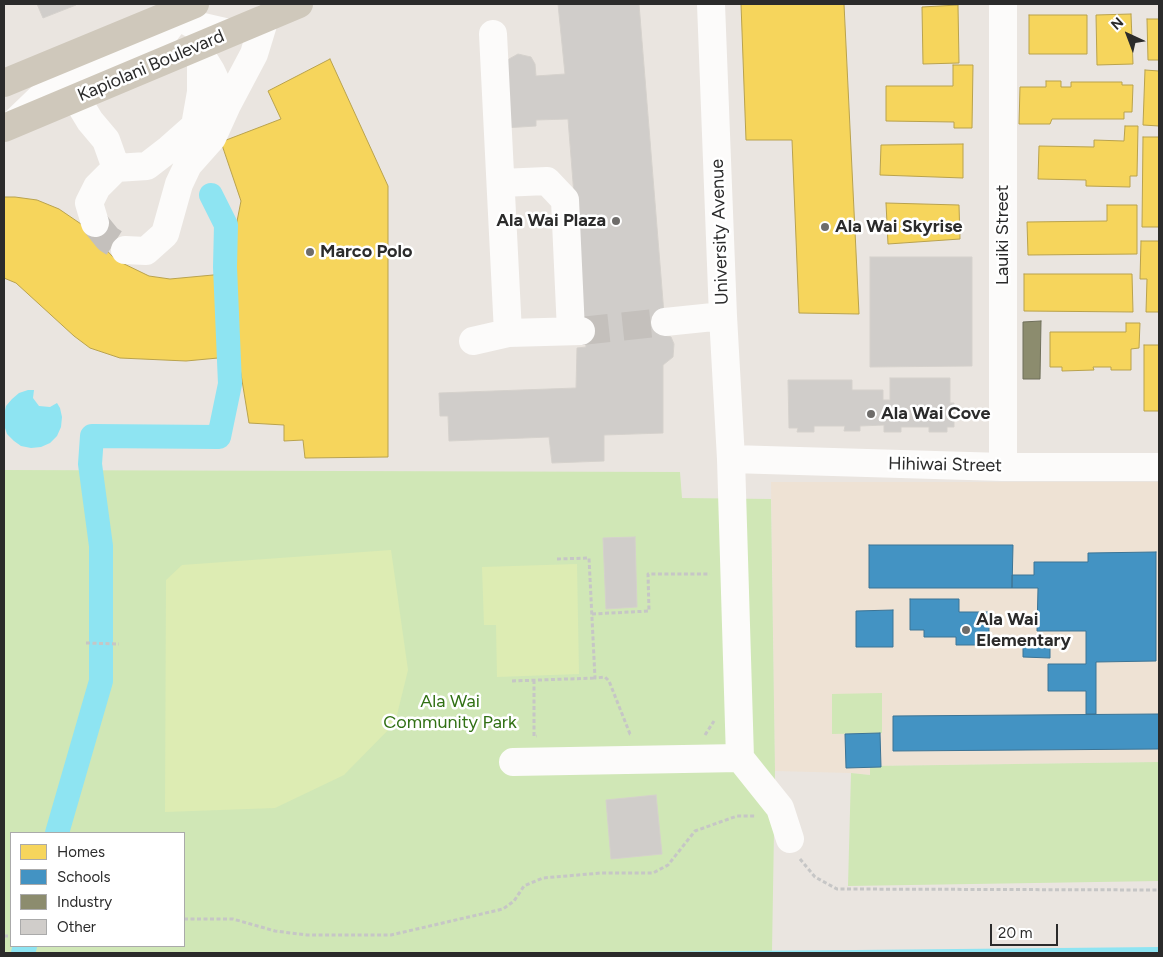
<!DOCTYPE html>
<html>
<head>
<meta charset="utf-8">
<style>
  body { margin:0 }
  #map { position:relative; width:1163px; height:957px; overflow:hidden; background:#eae5e0; font-family:Figtree,sans-serif }
  canvas { display:block }
  .frame { position:absolute; inset:0; border:5px solid #2b2b2b; pointer-events:none }
  .legend { position:absolute; left:10px; top:832px; width:175px; height:115px; box-sizing:border-box; background:#fff; border:1px solid #aaa; margin:0; padding:6px 9px; list-style:none; font-size:15px; color:#2b2b2b }
  .legend li { display:flex; align-items:center; gap:10px; height:25px }
  .legend b { width:25px; border:1px solid #aaa }
  .north { position:absolute; left:1103px; top:10px; width:50px; height:50px; -webkit-text-stroke:4px #fff; paint-order:stroke; rotate:317deg; font-size:14px; font-weight:700; line-height:20px; text-align:center; color:#2b2b2b }
  .north::after { content:''; display:block; margin:auto; width:18px; height:22px; background:#2b2b2b; clip-path:polygon(50% 0,100% 100%,50% 72%,0 100%) }
  .scale { position:absolute; left:990px; top:924px; width:68px; height:22px; box-sizing:border-box; border:2px solid #2b2b2b; border-top:0; padding-left:6px; font-size:15px; line-height:18px; white-space:nowrap; color:#2b2b2b; -webkit-text-stroke:4px #fff; paint-order:stroke }
</style>
</head>
<body>
<div id="map">
<canvas width="1163" height="957"></canvas>
<div class="frame"></div>
<ul class="legend">
<li><b style="height:14px;background:#f6d55c"></b>Homes</li>
<li><b style="height:14px;background:#4393c3"></b>Schools</li>
<li><b style="height:14px;background:#8c8c6e"></b>Industry</li>
<li><b style="height:14px;background:#d0cdca"></b>Other</li>
</ul>
<div class="north">N</div>
<div class="scale">20 m</div>
</div>
<script>
const ctx = document.querySelector('canvas').getContext('2d');
ctx.lineJoin = 'round';
function fill(path, color) {
  ctx.fillStyle = color;
  ctx.fill(path, 'evenodd');
}
function toPath(rows) {
  const path = new Path2D();
  for (const r of rows) {
    path.moveTo(r[0], r[1]);
    for (let i = 2; i < r.length; i += 2) path.lineTo(r[i], r[i + 1]);
  }
  return path;
}
function stroke(path, color, width, dash) {
  ctx.strokeStyle = color;
  ctx.lineWidth = width;
  ctx.lineCap = dash ? 'butt' : 'round';
  ctx.setLineDash(dash || []);
  ctx.stroke(path);
}
function label(font, color, halo, rows, align = 'center') {
  ctx.font = font + ' Figtree,sans-serif';
  ctx.lineWidth = 5;
  ctx.setLineDash([]);
  ctx.textBaseline = 'middle';
  ctx.strokeStyle = halo;
  ctx.fillStyle = color;
  for (const [text, x, y, turn = 0] of rows) {
    ctx.save();
    ctx.translate(x, y);
    ctx.rotate((+turn || 0) * Math.PI / 180);
    ctx.textAlign = isNaN(turn) ? turn : align;
    if (halo) ctx.strokeText(text, 0, 0);
    ctx.fillText(text, 0, 0);
    ctx.restore();
  }
}
fill(toPath([
  [771,482,1159,482,1159,762,871,766,870,775,851,773,775,771]
]), '#eee2d4');
fill(toPath([
  [4,470,680,472,682,498,771,499,775,771,772,951,505,953,4,953],
  [11,833,184,833,184,946,11,946],
  [882,693,882,733,832,734,832,694],
  [1159,762,1159,881,848,886,851,773,870,775,870,766]
]), '#d0e7b6');
fill(toPath([
  [391,550,408,670,395,723,344,775,275,808,165,812,166,580,182,565],
  [577,564,579,674,497,677,496,625,484,625,482,567]
]), '#ddecb3');
fill(toPath([
  [28,390,34,390,33,398,39,406,50,407,57,403,60,408,62,417,61,427,57,436,50,443,41,447,31,448,21,446,14,441,7,434,4,425,4,415,6,406,12,399,19,393],
  [1159,947,1159,953,505,953,856,950]
]), '#8ee4f2');
const homes = toPath([
  [741,4,844,4,859,314,799,313,792,140,746,140,741,4],
  [958,5,959,63,923,64,922,7,958,5],
  [1131,14,1133,64,1097,65,1096,15,1131,14],
  [1029,15,1087,15,1087,54,1029,54,1029,15],
  [1147,19,1159,19,1159,60,1148,60,1147,19],
  [330,59,388,186,388,457,305,458,303,440,284,441,284,425,249,423,237,350,218,358,186,361,120,358,90,348,74,336,16,283,4,278,4,197,15,197,37,200,59,209,81,224,116,260,149,276,170,279,213,275,227,272,241,201,221,142,281,119,268,91,330,59],
  [953,65,973,65,972,128,954,128,954,122,886,121,886,86,953,86,953,65],
  [1145,70,1159,71,1159,126,1143,125,1145,70],
  [1046,81,1061,81,1061,87,1071,87,1071,82,1122,82,1122,85,1133,85,1132,112,1124,112,1124,119,1052,119,1050,124,1019,124,1020,87,1046,87,1046,81],
  [1125,126,1138,126,1137,176,1130,176,1130,187,1086,186,1086,180,1038,179,1039,146,1094,147,1094,140,1124,141,1125,126],
  [1143,137,1159,137,1159,227,1142,227,1143,137],
  [963,144,963,178,880,175,881,145,963,144],
  [886,203,959,205,960,239,888,244,886,203],
  [1107,205,1137,205,1137,254,1028,255,1027,222,1107,221,1107,205],
  [1141,241,1159,241,1159,312,1146,312,1147,279,1140,279,1141,241],
  [1024,274,1132,274,1133,312,1024,311,1024,274],
  [1126,323,1140,323,1139,348,1131,349,1131,370,1111,370,1111,367,1093,367,1094,370,1062,371,1062,367,1050,367,1050,332,1126,332,1126,323],
  [1144,345,1159,345,1159,411,1144,411,1144,345]
]);
fill(homes, '#f6d55c');
stroke(homes, '#b9a24d', 1);
const schools = toPath([
  [869,545,1013,545,1012,588,869,588,869,545],
  [1156,552,1156,661,1096,662,1096,714,1086,714,1086,691,1048,691,1048,664,1086,664,1086,631,1037,631,1038,588,1012,588,1012,575,1034,575,1034,562,1088,562,1088,553,1156,552],
  [910,599,959,599,959,612,989,612,989,645,956,645,956,637,924,637,924,630,910,630,910,599],
  [893,610,893,647,856,647,856,611,893,610],
  [1023,643,1050,644,1050,658,1023,657,1023,643],
  [1159,714,1159,749,893,751,893,716,1159,714],
  [880,733,881,767,846,768,845,734,880,733]
]);
fill(schools, '#4393c3');
stroke(schools, '#3c7495', 1);
const industry = toPath([
  [1041,321,1040,379,1023,379,1023,322,1041,321]
]);
fill(industry, '#8c8c6e');
stroke(industry, '#6f6f5a', 1);
stroke(toPath([
  [57,833,101,681,101,546,90,464,92,436,219,437,230,384,225,267,226,225,211,195],
  [23,953,25,946]
]), '#8ee4f2', 24);
const building = toPath([
  [37,4,75,4,76,5,43,18,37,4],
  [558,4,639,4,664,314,667,336,671,337,674,344,673,357,663,365,663,433,604,435,604,461,552,463,549,437,449,441,448,416,440,416,439,393,576,388,577,348,586,347,568,119,536,120,536,126,504,128,504,65,509,59,518,54,531,57,535,64,536,76,565,74,558,4],
  [870,257,972,257,972,366,870,367,870,257],
  [890,378,950,378,950,403,954,403,954,427,947,427,947,432,929,432,929,427,901,427,901,432,884,432,884,425,860,426,860,431,844,431,845,426,814,426,814,432,797,432,798,428,789,428,788,380,852,380,852,390,883,390,883,400,890,400,890,378],
  [635,537,637,607,606,609,603,538,635,537],
  [656,795,662,854,611,859,606,800,656,795]
]);
fill(building, '#d0cdca');
stroke(building, '#d5d1cc', 1);
stroke(toPath([
  [95,223,108,239,125,250],
  [581,331,665,322]
]), '#c4c0bc', 28, [28, 14]);
stroke(toPath([
  [557,559,589,558,595,678,605,677,609,681,630,734,631,734],
  [592,614,649,611,648,574,710,574],
  [86,643,119,644],
  [534,680,534,736,537,736],
  [512,681,595,678],
  [705,735,714,721],
  [800,859,815,877,837,889,1159,890],
  [184,919,233,919,275,931,307,935,391,935,503,909,514,901,524,886,543,878,601,873,653,873,668,865,695,831,737,816,755,816],
  [4,936,11,936]
]), '#c6c6c6', 3, [4, 2.5]);
stroke(toPath([
  [173,4,178,15,185,20,194,25,229,33],
  [1003,4,1003,467],
  [493,34,508,333,581,331],
  [76,98,90,121,106,140,116,168,97,187,89,203,95,223],
  [227,105,254,54,265,18],
  [14,123,40,98,103,69,138,56,147,49,164,34,173,22,176,11],
  [116,168,147,166,169,149,195,126,201,92,201,57],
  [501,183,547,181,565,200,571,331],
  [125,250,146,251,165,234,179,184,188,165,212,138,227,105,211,71,196,47],
  [665,322,723,316],
  [473,341,508,333],
  [731,459,1003,467,1159,467],
  [740,758,780,808,790,839],
  [513,762,740,758,731,459,723,316,711,4]
]), '#fcfbfa', 28);
stroke(toPath([
  [4,83,195,4],
  [4,128,299,4]
]), '#cfc8bb', 28);
for (const [x, y, r, color] of [
  [616,221,5,"#6e6c6a"],
  [825,227,5,"#6e6c6a"],
  [310,252,5,"#6e6c6a"],
  [871,414,5,"#6e6c6a"],
  [966,630,5,"#6e6c6a"]
]) {
  const dot = new Path2D();
  dot.arc(x, y, r, 0, 2 * Math.PI);
  ctx.fillStyle = color;
  ctx.fill(dot);
  stroke(dot, '#fff', 2);
}
label('18px', '#2b2b2b', '#fff', [
  ["Kapiolani Boulevard",151,66,-23],
  ["University Avenue",720,232,-92],
  ["Lauiki Street",1003,235,-90],
  ["Hihiwai Street",945,465,1]
]);
label('bold 18px', '#2b2b2b', '#fff', [
  ["Ala Wai Plaza",606,221,"right"],
  ["Ala Wai Skyrise",835,227],
  ["Marco Polo",320,252],
  ["Ala Wai Cove",881,414],
  ["Ala Wai",976,620],
  ["Elementary",976,641]
], 'left');
label('18px', '#317014', '#fff', [
  ["Ala Wai",450,702],
  ["Community Park",450,723]
]);
</script>
</body>
</html>
